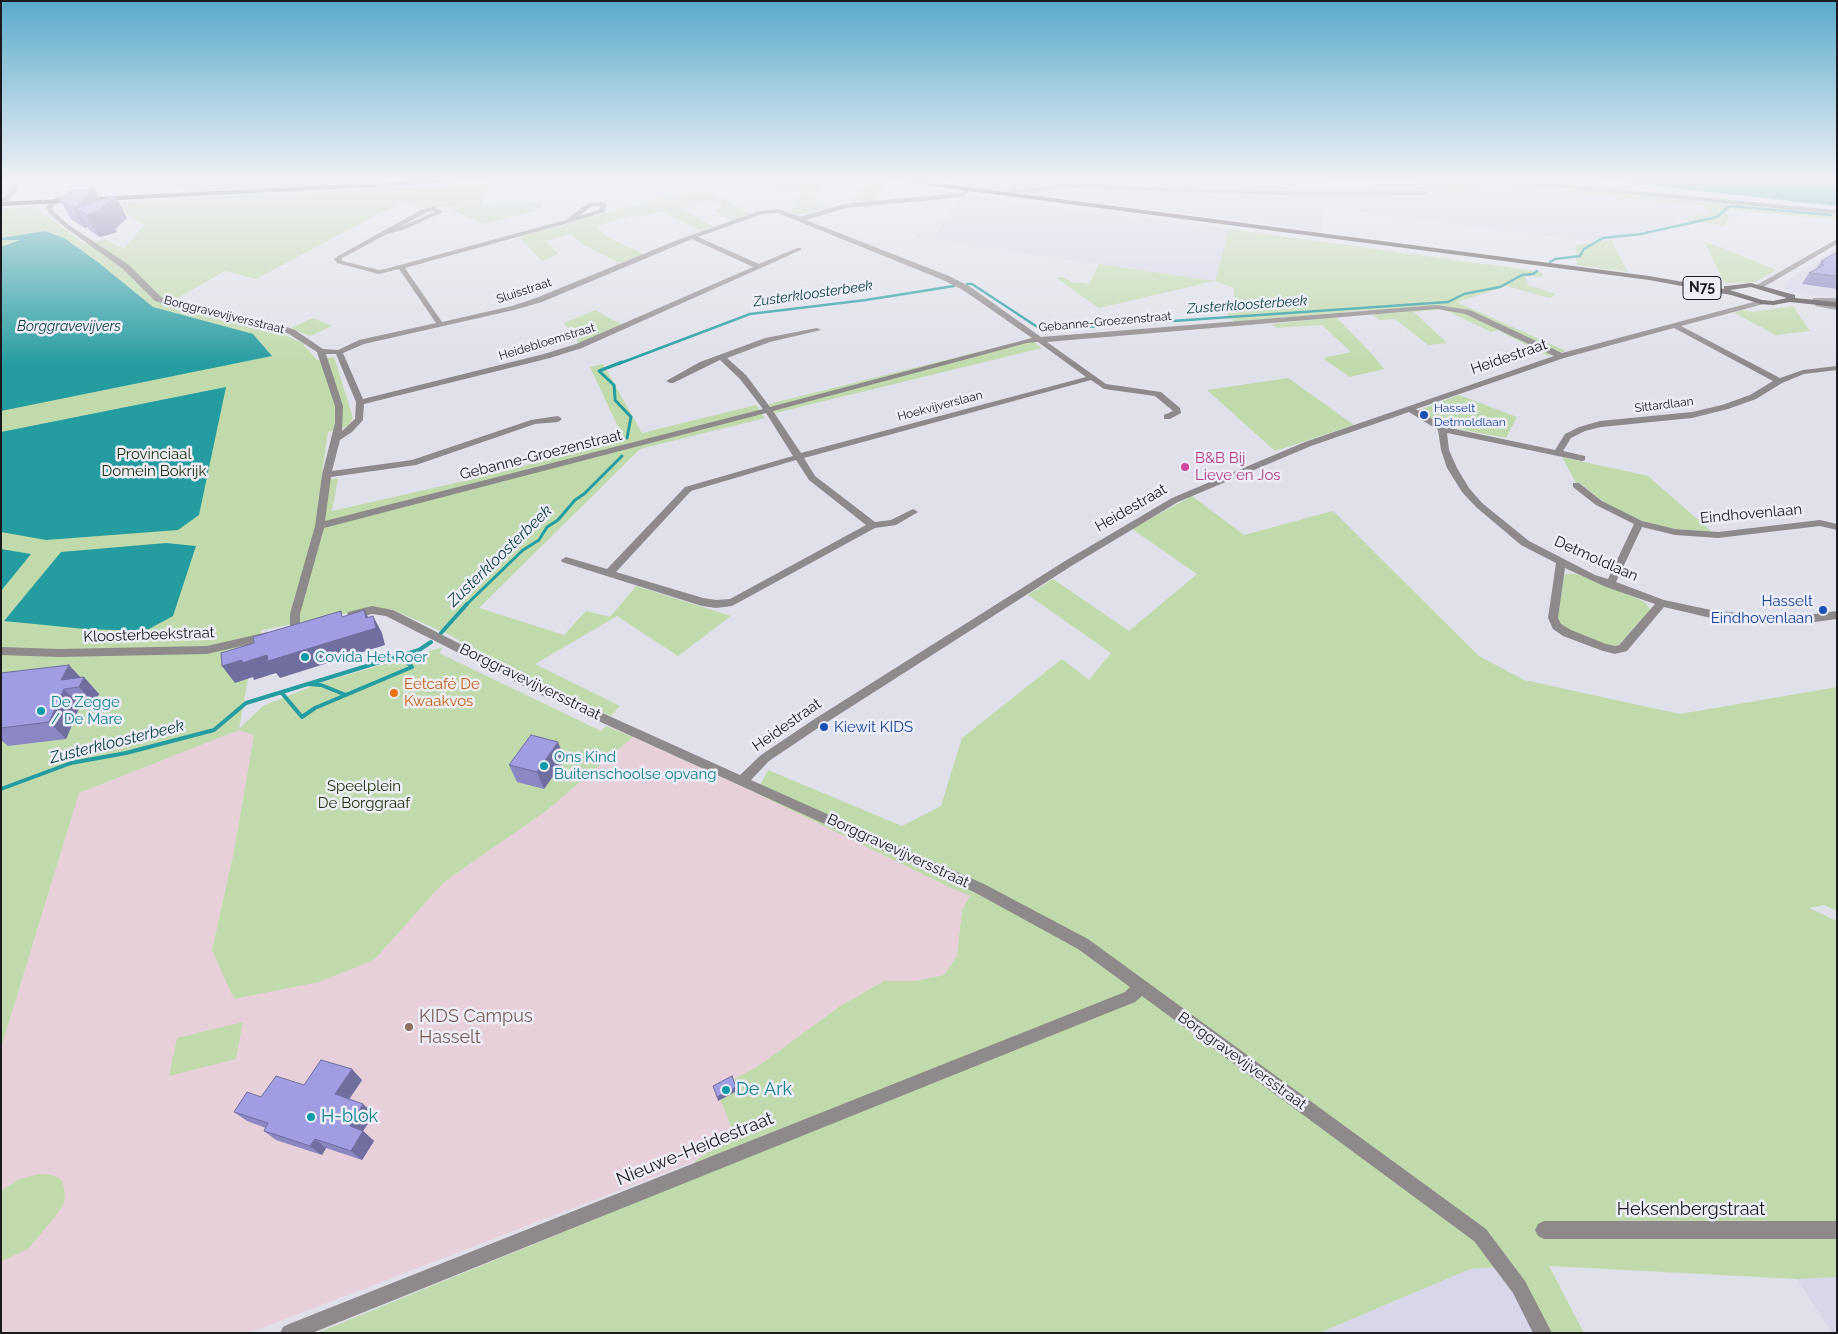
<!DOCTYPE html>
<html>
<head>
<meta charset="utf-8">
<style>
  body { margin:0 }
  #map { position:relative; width:1838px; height:1334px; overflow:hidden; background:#e0e0ea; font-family:Raleway,sans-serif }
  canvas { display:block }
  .frame { position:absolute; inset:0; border:2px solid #1b1b1f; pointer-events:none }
</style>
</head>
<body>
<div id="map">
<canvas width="1838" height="1334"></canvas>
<div class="frame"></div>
</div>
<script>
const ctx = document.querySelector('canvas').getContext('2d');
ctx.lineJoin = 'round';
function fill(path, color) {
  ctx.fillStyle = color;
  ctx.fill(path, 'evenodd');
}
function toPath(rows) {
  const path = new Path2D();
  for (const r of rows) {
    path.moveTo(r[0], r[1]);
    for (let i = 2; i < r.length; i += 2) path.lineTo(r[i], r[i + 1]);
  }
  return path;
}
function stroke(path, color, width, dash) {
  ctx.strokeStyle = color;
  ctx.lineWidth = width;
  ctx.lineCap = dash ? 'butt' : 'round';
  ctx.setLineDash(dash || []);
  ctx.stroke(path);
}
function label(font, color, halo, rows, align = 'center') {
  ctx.font = font + ' Raleway,sans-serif';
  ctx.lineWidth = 5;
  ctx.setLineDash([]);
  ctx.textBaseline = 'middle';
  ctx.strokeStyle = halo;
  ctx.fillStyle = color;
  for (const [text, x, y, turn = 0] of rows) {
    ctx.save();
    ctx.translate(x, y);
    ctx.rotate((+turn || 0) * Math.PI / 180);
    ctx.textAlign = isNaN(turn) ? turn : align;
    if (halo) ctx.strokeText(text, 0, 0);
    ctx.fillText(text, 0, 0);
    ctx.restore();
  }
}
fill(toPath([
  [918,179,1292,179,1327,182,1411,182,1458,194,1491,184,1703,206,1709,213,1689,217,1656,231,1595,242,1324,207,1321,231],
  [975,196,1028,203,1229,229,1215,281,915,237,920,232,935,234,960,198],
  [1837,247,1837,298,1791,293,1784,289,1790,279],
  [1510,1266,1546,1333,1319,1333,1470,1269],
  [1837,1277,1837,1333,1832,1333,1797,1279]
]), '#d7d7e9');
fill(toPath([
  [239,730,254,735,234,851,212,950,374,960,444,882,546,811,633,737,756,793,949,887,971,896,962,910,957,956,944,975,916,981,884,981,840,1006,760,1065,716,1089,734,1135,695,1161,249,1333,1,1333,1,1048,79,793]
]), '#e8d0da');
fill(toPath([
  [181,179,319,179,314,185,184,191,171,183],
  [781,179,828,179,813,201,827,207,806,214,792,213,802,191,776,190],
  [1292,179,1475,179,1825,213,1837,214,1837,220,1726,209,1729,217,1725,226,1681,220,1709,213,1703,206,1491,184,1458,194,1411,182,1327,182],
  [869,181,888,183,873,202,852,204,851,202],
  [490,184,481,205,545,202,541,208,533,211,484,224,452,210,462,206,427,208,401,202,256,279,225,271,167,304,274,330,302,343,317,360,334,357,353,418,348,426,328,432,321,480,338,479,332,511,473,479,618,441,619,429,590,367,603,364,642,433,756,405,765,418,640,449,479,608,564,635,586,611,610,617,636,586,731,616,678,656,617,616,535,664,620,706,611,716,502,667,450,635,391,609,368,609,262,630,250,668,239,729,263,706,323,682,443,647,439,653,601,731,606,726,633,737,546,811,444,882,374,960,319,982,234,999,212,950,234,851,254,735,239,730,79,793,1,1048,1,209,37,207,44,214,85,244,105,239,124,249,144,225,113,205,117,202],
  [710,192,750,214,731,220,714,210,724,207,708,200,681,209,713,226,701,231,661,211,638,217,634,215,596,226,607,237,644,254,619,263,580,243,571,234,546,241,558,254,542,261,519,237,680,193],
  [1229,229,1542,272,1543,277,1525,276,1528,285,1556,294,1550,298,1506,286,1457,302,1566,351,1548,356,1498,330,1491,332,1443,309,1414,312,1447,343,1428,345,1395,319,1379,320,1368,310,1234,322,1225,311,1234,312,1234,288,1215,281,1099,308,1056,278,1064,277,1071,282,1089,284,1099,264,1215,281],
  [1611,240,1628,272,1577,265,1576,245],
  [1704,241,1776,270,1755,282,1724,283],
  [1793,306,1810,331,1776,335,1734,313,1741,310,1753,312],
  [595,310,622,325,579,343,564,323],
  [1336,317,1373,355,1384,369,1350,377,1323,358,1351,352,1322,325,1276,328,1272,324],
  [313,318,332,326,310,336,291,328],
  [1030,339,1042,348,775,413,769,404],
  [1288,378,1354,425,1275,451,1207,390],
  [1459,395,1517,417,1506,438,1442,426,1419,410],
  [1562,457,1648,476,1712,532,1668,528,1640,520,1624,513,1604,502,1580,483,1576,483],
  [1192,496,1244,535,1333,511,1479,656,1524,680,1680,714,1837,687,1837,911,1824,905,1809,908,1837,921,1837,1277,1797,1279,1549,1266,1584,1333,1546,1333,1510,1266,1470,1269,1319,1333,317,1333,698,1177,695,1161,734,1134,716,1089,760,1065,840,1006,884,981,916,981,944,975,957,956,962,910,970,896,949,887,756,793,768,770,902,826,941,806,962,738,1062,659,1089,680,1111,653,1028,595,1053,579,1129,631,1197,574,1132,529],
  [1567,574,1577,574,1636,598,1645,602,1650,610,1619,644,1613,647,1567,630,1557,622,1564,575],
  [243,1022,236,1059,169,1076,177,1038],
  [39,1174,51,1175,59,1178,63,1182,65,1197,63,1205,55,1217,29,1248,1,1262,1,1191,17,1180]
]), '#c0daab');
fill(toPath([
  [1590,179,1837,179,1837,206],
  [45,231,64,238,99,263,153,307,253,334,272,356,1,411,1,247,20,240,1,240,1,238],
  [226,387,199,515,178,530,46,540,1,532,1,432],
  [166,543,196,546,173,616,145,631,85,629,4,621,61,552],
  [1,549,31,554,1,591]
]), '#249ca0');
stroke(toPath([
  [1550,262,1555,259,1580,256,1584,249,1603,238,1641,234,1717,217,1730,206,1831,215],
  [967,284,972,284,1042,330,1448,302,1464,294,1500,287,1522,275,1533,274,1537,271],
  [618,364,750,314,866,300,954,286]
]), '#249ca0', 2.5);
stroke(toPath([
  [615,398,614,385,599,371,622,362],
  [615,400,631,417,627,438],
  [466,605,523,550,539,540,547,527,558,520,575,500,584,494,622,456]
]), '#249ca0', 3);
stroke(toPath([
  [441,633,467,604],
  [308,684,321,685,346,695],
  [281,692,302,717,315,708,412,667,402,657,402,654],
  [1,789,71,763,126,753,214,730,246,703,419,650,431,642]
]), '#249ca0', 4);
fill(toPath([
  [16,179,22,179,15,194,1,206,1,200,9,193,16,179],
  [1489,179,1509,179,1837,210,1837,214,1492,181,1489,179],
  [1071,184,1312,192,1425,191,1428,193,1425,195,1312,196,1071,188,1014,193,1005,196,1002,194,1013,189,1071,184],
  [967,188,972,189,963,197,845,208,806,220,949,276,969,286,1041,337,1437,305,1470,310,1562,353,1761,300,1764,300,1764,304,1681,326,1780,378,1803,370,1837,366,1837,370,1804,374,1782,383,1756,399,1728,409,1692,418,1601,427,1585,431,1571,438,1563,451,1585,456,1585,460,1582,461,1447,433,1449,450,1457,468,1469,488,1482,503,1529,541,1595,575,1608,579,1634,524,1596,505,1573,487,1573,483,1579,483,1602,501,1642,521,1675,529,1718,532,1820,520,1837,524,1837,530,1820,526,1718,538,1675,535,1642,527,1616,582,1664,600,1711,610,1765,616,1807,615,1837,611,1837,619,1807,623,1765,624,1711,618,1664,607,1627,651,1615,654,1603,651,1563,636,1553,629,1548,618,1556,563,1521,545,1476,507,1462,492,1447,468,1441,450,1438,430,1409,412,1311,446,1178,502,1073,565,821,726,769,761,751,780,984,884,1088,939,1486,1229,1525,1281,1552,1333,1533,1333,1513,1293,1474,1241,1142,996,1135,1002,312,1333,280,1333,283,1327,289,1324,1125,992,1130,987,1078,949,974,892,539,694,386,616,372,614,352,619,348,618,347,615,348,612,372,606,393,610,547,688,740,775,761,755,813,720,1065,561,1172,498,1305,442,1554,356,1465,314,1437,309,1047,342,1106,384,1161,392,1180,408,1181,413,1170,419,1164,419,1164,415,1173,411,1155,396,1104,389,1091,380,804,458,815,476,875,522,891,520,913,509,918,512,896,525,875,528,732,606,716,608,702,606,562,562,561,560,566,557,607,569,685,487,793,456,766,413,324,528,300,614,300,629,295,633,290,629,290,614,315,526,322,475,335,423,335,406,317,352,289,334,273,328,254,322,177,307,155,301,123,269,66,228,50,214,46,209,47,206,56,197,60,197,60,199,53,207,54,212,70,226,129,265,161,297,178,303,255,318,279,324,295,330,323,349,338,350,359,340,436,323,399,269,379,274,337,263,334,259,338,256,423,209,435,207,443,212,403,230,387,234,342,258,342,261,379,270,385,269,566,220,588,203,604,202,607,204,604,212,586,218,405,268,442,322,512,306,536,298,675,241,759,211,779,209,800,217,844,204,961,193,967,188],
  [592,206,600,206,599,210,579,216,592,206],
  [434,211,435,212,398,228,427,212,434,211],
  [778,213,943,280,963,290,1032,338,770,407,746,375,727,358,770,342,821,330,817,328,765,338,700,362,666,381,670,383,673,383,720,360,740,379,763,409,325,521,331,477,416,465,535,424,558,422,562,419,558,416,531,420,412,460,332,471,340,440,352,432,363,420,364,404,550,358,582,348,801,250,801,248,797,248,759,264,698,237,762,214,778,213],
  [692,239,753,267,576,344,544,354,363,399,343,353,364,344,514,310,542,302,692,239],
  [1674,328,1773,381,1750,395,1722,405,1692,412,1600,421,1579,427,1565,434,1555,450,1445,427,1416,409,1564,358,1674,328],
  [1038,342,1086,377,801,453,773,411,1027,343,1038,342],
  [326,354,336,354,356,402,355,419,342,431,343,406,326,354],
  [796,460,809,480,866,525,730,599,716,600,703,598,616,572,691,491,796,460],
  [1565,568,1606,587,1655,604,1619,645,1615,646,1606,644,1571,630,1561,624,1558,618,1565,568],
  [1837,239,1837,244,1762,288,1755,286,1837,239],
  [1813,298,1837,298,1837,302,1820,302,1837,306,1837,310,1815,306,1816,302,1813,302,1813,298],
  [268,632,272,633,273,636,272,639,207,654,59,657,1,655,1,647,59,649,207,646,268,632],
  [1544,1221,1837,1221,1837,1239,1544,1239,1538,1236,1535,1230,1538,1224,1544,1221]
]), '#8e898a');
fill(toPath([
  [450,179,488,179,485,181,1,206,1,202,450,179],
  [890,179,907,179,1649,276,1724,289,1724,286,1727,286,1751,283,1795,295,1795,298,1837,302,1837,307,1790,302,1773,305,1761,304,1731,295,1649,280,893,181,890,179],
  [1751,287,1787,298,1773,301,1762,300,1730,290,1751,287]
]), '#4b4344');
fill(toPath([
  [94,189,100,201,115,196,127,218,115,229,117,232,100,237,89,230,87,226,85,228,71,219,60,200],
  [1837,252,1837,289,1802,284,1809,273,1816,269,1821,261],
  [1,673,81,677,99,694,94,704,80,706,66,739,8,746,1,740],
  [565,759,544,789,517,782,509,765],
  [362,1080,349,1099,374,1114,363,1131,374,1141,362,1160,326,1148,322,1155,276,1140,264,1131,266,1128,247,1121,234,1112,261,1097,304,1085]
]), '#8a87c2');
fill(toPath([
  [94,189,104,206,115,196,127,218,115,229,117,232,100,237,86,215,76,208,87,226,85,228,74,209],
  [364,610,374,627,373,616,382,633,385,645,280,678,276,673,254,680,253,677,235,683,222,666,366,618],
  [69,665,83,680,84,677,99,694,94,704,79,687,61,680],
  [64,689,80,706,66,739,49,722],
  [558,742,565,759,544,789,537,772],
  [352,1069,362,1080,346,1104,335,1094],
  [732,1076,737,1091,718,1101,717,1097],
  [363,1104,374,1114,360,1136,350,1126],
  [363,1131,374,1141,362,1160,351,1151],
  [315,1139,326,1148,322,1155,310,1146]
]), '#706e9e');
const building = toPath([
  [94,189,74,209,60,200,72,190,94,189],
  [115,196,101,208,104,209,86,215,76,208,115,196],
  [1837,252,1837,276,1809,273,1824,265,1821,264,1824,262,1821,261,1837,252],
  [364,610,366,618,373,616,376,628,268,661,267,655,242,663,242,660,222,666,221,653,254,643,253,637,341,611,342,617,364,610],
  [69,665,61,680,84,677,79,687,64,689,49,722,1,728,1,673,69,665],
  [531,735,558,742,537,772,509,765,531,735],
  [321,1060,352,1069,335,1094,363,1104,350,1126,363,1131,351,1151,315,1139,310,1146,264,1131,268,1123,234,1112,247,1092,261,1097,276,1076,304,1085,321,1060],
  [732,1076,736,1087,717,1097,713,1086,732,1076]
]);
fill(building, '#a09de2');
stroke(building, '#706e9e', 1);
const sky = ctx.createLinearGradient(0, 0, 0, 366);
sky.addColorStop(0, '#59aacb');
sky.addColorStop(0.49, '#f1f1f6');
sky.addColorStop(1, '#f1f1f600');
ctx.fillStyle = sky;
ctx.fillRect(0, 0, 1838, 366);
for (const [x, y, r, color] of [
  [1424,415,5,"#1a4fb4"],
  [1185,467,5,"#d1479c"],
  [1823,610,5,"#1a4fb4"],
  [305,657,5,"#0f9aa8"],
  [394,693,5,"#e8710a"],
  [41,711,5,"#0f9aa8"],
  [824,727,5,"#1a4fb4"],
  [544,766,5,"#0f9aa8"],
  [409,1027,5,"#8d6e63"],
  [726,1090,5,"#0f9aa8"],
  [311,1117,5,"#0f9aa8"]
]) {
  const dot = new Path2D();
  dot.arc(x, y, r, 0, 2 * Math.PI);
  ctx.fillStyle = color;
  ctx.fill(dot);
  stroke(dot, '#ededf8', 2);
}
label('12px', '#1b1b1f', '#ededf8', [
  ["Sluisstraat",524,291,-18],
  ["Borggravevijversstraat",224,315,14],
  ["Gebanne-Groezenstraat",1105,322,-5],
  ["Heidebloemstraat",547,342,-17],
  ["Sittardlaan",1664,405,-7],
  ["Hoekvijverslaan",940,406,-15]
]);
label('12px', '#164399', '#ededf8', [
  ["Hasselt",1434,408],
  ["Detmoldlaan",1434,422]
], 'left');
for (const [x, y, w] of [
  [1702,288,38]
]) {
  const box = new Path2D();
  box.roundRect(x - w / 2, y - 11.5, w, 23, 4);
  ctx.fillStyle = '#ededf8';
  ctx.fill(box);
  stroke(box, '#1b1b1f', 1);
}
label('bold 14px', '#1b1b1f', null, [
  ["N75",1702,288]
]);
label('italic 14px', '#093d3f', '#ededf8', [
  ["Zusterkloosterbeek",813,294,-8],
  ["Zusterkloosterbeek",1247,305,-4],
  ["Borggravevijvers",69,327]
]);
label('15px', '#1b1b1f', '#ededf8', [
  ["Heidestraat",1509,357,-19],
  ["Gebanne-Groezenstraat",541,455,-14],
  ["Heidestraat",1131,508,-30],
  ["Eindhovenlaan",1751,514,-5],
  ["Detmoldlaan",1596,559,24],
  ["Kloosterbeekstraat",149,635,-2],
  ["Borggravevijversstraat",530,682,26],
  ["Heidestraat",787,725,-35],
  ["Borggravevijversstraat",898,851,25],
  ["Borggravevijversstraat",1242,1061,36]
]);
label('15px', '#1b3100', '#ededf8', [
  ["Provinciaal",154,454],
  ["Domein Bokrijk",154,471],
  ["Speelplein",364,786],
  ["De Borggraaf",364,803]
]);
label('15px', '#b23c85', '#ededf8', [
  ["B&B Bij",1195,458],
  ["Lieve en Jos",1195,475]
], 'left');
label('15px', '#164399', '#ededf8', [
  ["Hasselt",1813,601],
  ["Eindhovenlaan",1813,618],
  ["Kiewit KIDS",834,727,"left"]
], 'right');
label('15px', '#0d838f', '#ededf8', [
  ["Covida Het Roer",315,657],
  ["De Zegge",51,702],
  ["/ De Mare",51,719],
  ["Ons Kind",554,757],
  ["Buitenschoolse opvang",554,774]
], 'left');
label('15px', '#c56008', '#ededf8', [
  ["Eetcafé De",404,684],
  ["Kwaakvos",404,701]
], 'left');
label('italic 16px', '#093d3f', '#ededf8', [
  ["Zusterkloosterbeek",500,556,-44],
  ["Zusterkloosterbeek",117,742,-14]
]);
label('18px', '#785e54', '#ededf8', [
  ["KIDS Campus",419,1017],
  ["Hasselt",419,1038]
], 'left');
label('18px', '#0d838f', '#ededf8', [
  ["De Ark",736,1090],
  ["H-blok",321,1117]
], 'left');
label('18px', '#1b1b1f', '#ededf8', [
  ["Nieuwe-Heidestraat",695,1149,-22],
  ["Heksenbergstraat",1691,1210]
]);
</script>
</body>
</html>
